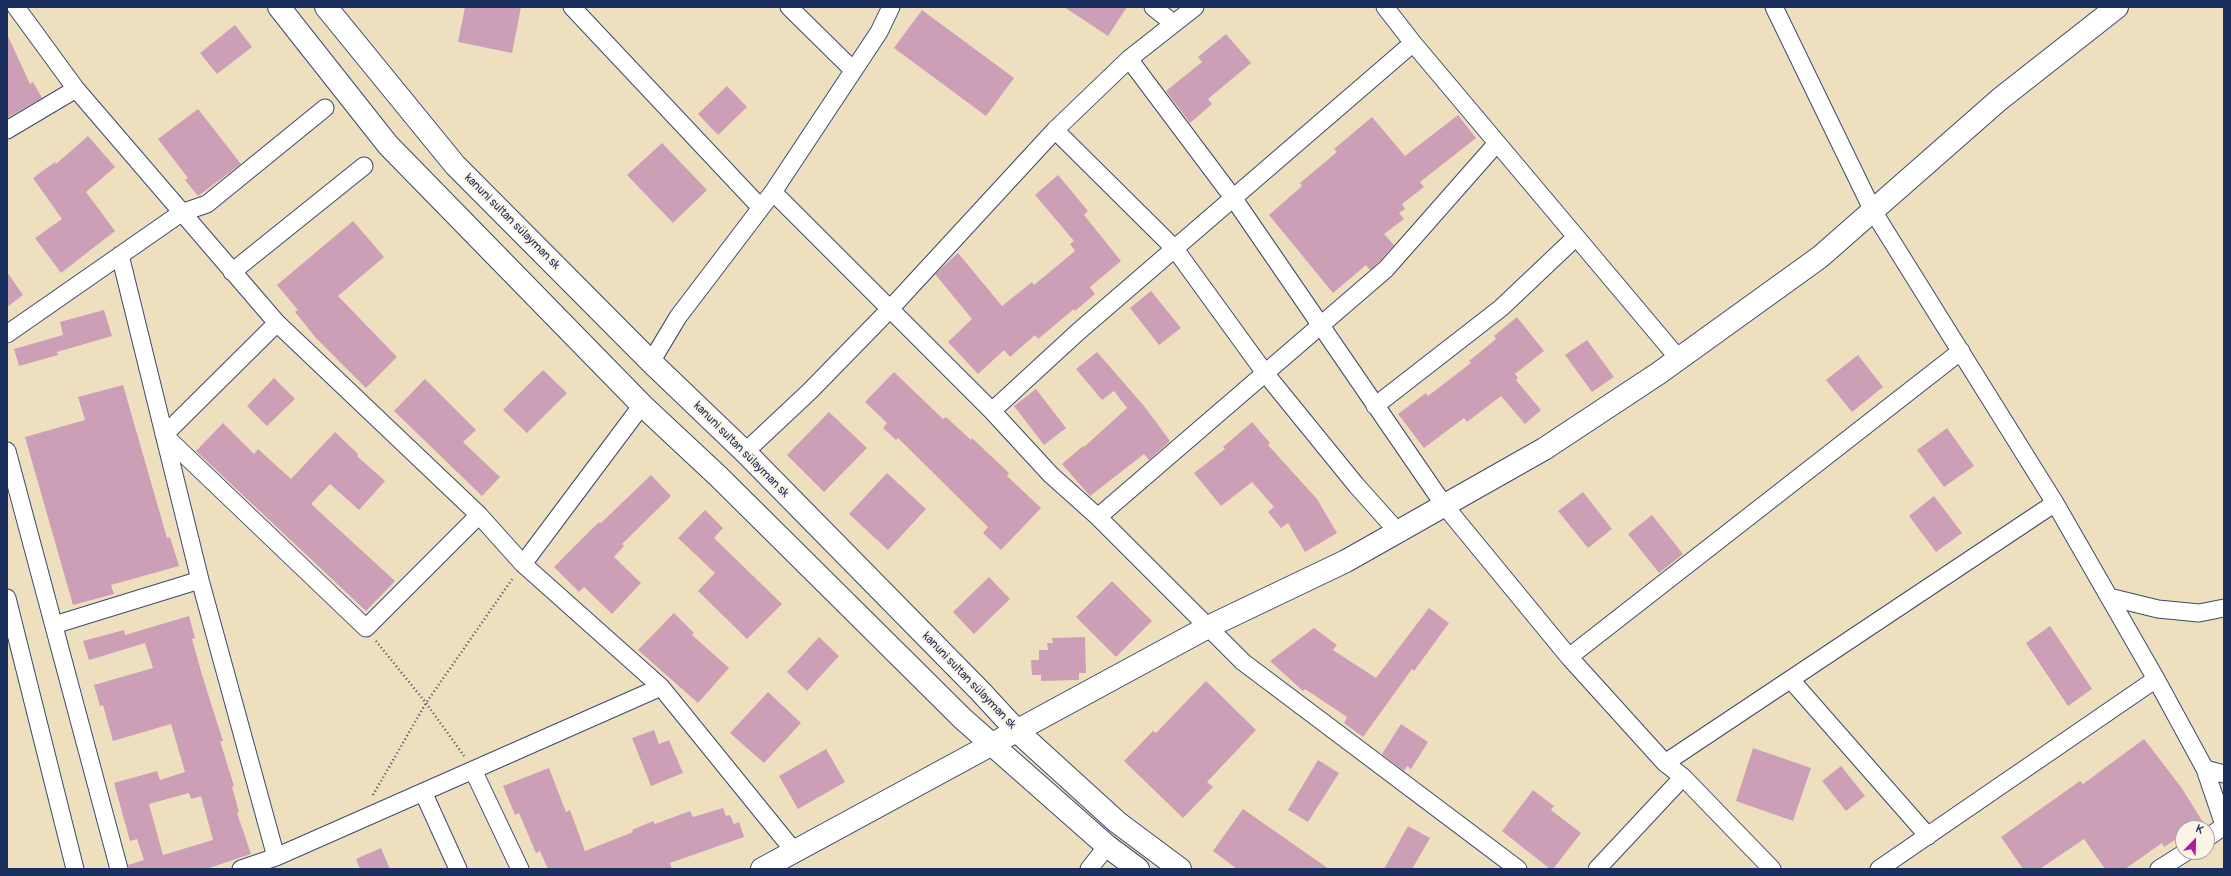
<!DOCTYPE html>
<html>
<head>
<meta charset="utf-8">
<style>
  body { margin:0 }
  #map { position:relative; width:2231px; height:876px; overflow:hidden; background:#eee0bf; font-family:Pangolin,sans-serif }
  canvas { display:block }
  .frame { position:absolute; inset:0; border:8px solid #1b2f5e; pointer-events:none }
  .north { position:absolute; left:2175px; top:820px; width:40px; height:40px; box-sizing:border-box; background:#fcf5e5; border:1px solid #a2a6af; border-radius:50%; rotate:23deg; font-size:11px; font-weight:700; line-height:16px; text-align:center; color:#1b2f5e }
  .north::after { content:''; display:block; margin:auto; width:14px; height:18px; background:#b5179e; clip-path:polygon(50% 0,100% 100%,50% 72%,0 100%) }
</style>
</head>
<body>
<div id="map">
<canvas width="2231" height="876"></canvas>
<div class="frame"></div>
<div class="north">K</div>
</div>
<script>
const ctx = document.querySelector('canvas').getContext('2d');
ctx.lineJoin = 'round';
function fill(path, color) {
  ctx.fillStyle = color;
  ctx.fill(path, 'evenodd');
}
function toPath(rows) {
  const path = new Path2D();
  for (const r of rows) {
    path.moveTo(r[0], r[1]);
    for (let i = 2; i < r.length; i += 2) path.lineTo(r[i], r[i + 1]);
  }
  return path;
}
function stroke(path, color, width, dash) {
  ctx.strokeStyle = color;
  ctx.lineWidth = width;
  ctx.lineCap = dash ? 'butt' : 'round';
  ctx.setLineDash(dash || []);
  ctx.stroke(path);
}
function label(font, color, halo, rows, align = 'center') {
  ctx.font = font + ' Pangolin,sans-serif';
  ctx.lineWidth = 4;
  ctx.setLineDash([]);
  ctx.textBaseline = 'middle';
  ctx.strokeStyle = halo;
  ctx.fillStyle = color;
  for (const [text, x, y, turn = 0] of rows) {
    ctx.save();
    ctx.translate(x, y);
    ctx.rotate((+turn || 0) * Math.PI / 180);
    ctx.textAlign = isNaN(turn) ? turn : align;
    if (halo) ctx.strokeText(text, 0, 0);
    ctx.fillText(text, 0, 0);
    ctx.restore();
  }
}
fill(toPath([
  [465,7,521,7,512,53,458,42],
  [1064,7,1127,7,1108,36],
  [922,10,1014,78,986,116,894,48],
  [235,25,252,47,217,74,200,53],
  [7,34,30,84,33,82,42,98,7,118],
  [1226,34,1251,63,1208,99,1212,104,1190,123,1166,91,1202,62,1198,57],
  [727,86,747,107,718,135,698,114],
  [198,109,241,164,198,196,185,180,188,178,158,139],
  [1458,115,1476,138,1420,182,1424,187,1402,204,1405,209,1399,213,1404,219,1384,234,1394,245,1379,262,1370,270,1366,265,1333,293,1269,215,1302,186,1300,183,1337,152,1334,149,1372,117,1405,156],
  [88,136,115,167,86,192,115,231,61,273,35,238,62,219,33,178,55,162,56,164],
  [662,143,707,190,673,223,627,175],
  [1058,175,1088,211,1084,215,1121,261,1090,287,1095,294,1075,311,1074,309,1038,339,1035,335,1010,357,1004,350,978,374,948,342,972,319,935,274,958,253,1002,306,1032,282,1034,285,1075,251,1070,244,1074,241,1035,195],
  [353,221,384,257,338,296,397,357,366,388,316,338,295,312,298,310,277,285],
  [7,272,23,295,7,307],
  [1151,291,1181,328,1159,345,1130,308],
  [104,310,112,336,57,352,58,355,19,366,14,349,63,335,60,322],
  [1517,317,1544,351,1515,374,1518,378,1516,380,1541,410,1525,424,1501,396,1467,422,1464,418,1424,448,1398,414,1426,393,1428,396,1471,363,1469,361,1496,339,1494,336],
  [1587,340,1614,377,1592,392,1565,355],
  [1097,352,1144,406,1170,441,1149,460,1144,454,1090,496,1062,464,1083,446,1084,447,1127,408,1114,391,1102,400,1076,369],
  [1858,355,1883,387,1852,412,1826,380],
  [543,370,567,393,527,433,503,410],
  [894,372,943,419,946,417,971,440,972,438,1009,473,1007,476,1041,508,1001,550,983,533,988,527,898,438,896,440,883,428,887,423,865,402],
  [274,378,295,399,267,426,247,406],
  [425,379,476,430,463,442,500,477,482,496,394,411],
  [123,385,167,538,170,537,179,566,111,585,114,594,73,605,25,437,85,420,78,397],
  [1036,389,1066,428,1044,445,1014,406],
  [829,412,867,448,824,492,787,455],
  [1252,422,1270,443,1268,445,1317,499,1337,533,1305,552,1288,523,1281,528,1268,512,1274,507,1252,482,1221,506,1194,473,1225,449,1223,447],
  [223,423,254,454,258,449,291,479,335,432,358,454,357,456,385,481,359,510,330,484,311,504,395,581,366,611,196,451],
  [1947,428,1974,466,1944,487,1917,450],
  [887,473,926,509,888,550,849,514],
  [651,475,671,496,622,544,624,546,614,557,641,583,612,614,584,587,579,592,554,567,599,522,601,523],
  [1583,492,1612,529,1588,548,1558,511],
  [1934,496,1962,533,1936,552,1909,516],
  [705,510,723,528,714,538,782,604,747,639,698,591,715,573,678,538],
  [1652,515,1683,554,1659,573,1628,534],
  [989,577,1010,599,974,634,953,612],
  [1112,581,1152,621,1116,657,1076,617],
  [1429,608,1449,623,1414,671,1412,669,1363,737,1344,723,1347,717,1305,689,1303,691,1270,661,1314,628,1337,645,1333,650,1376,678],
  [674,613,694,633,692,635,729,668,698,703,638,650],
  [189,616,195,638,192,639,202,675,223,741,220,741,234,786,232,787,239,812,237,813,251,854,206,869,129,869,128,865,144,860,137,839,130,841,114,783,157,771,160,780,185,772,171,724,113,741,103,705,100,706,94,685,153,668,145,643,89,660,83,641,124,630,125,635],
  [189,793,191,799,201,796,213,840,163,855,149,804],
  [2050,626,2092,689,2068,706,2026,643],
  [819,637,839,656,807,691,787,672],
  [1085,637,1086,673,1079,673,1079,680,1041,681,1041,675,1032,675,1031,660,1039,660,1039,650,1048,650,1047,643,1053,643,1052,638],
  [1206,681,1256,730,1207,782,1213,787,1183,818,1124,761,1153,731,1156,733],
  [768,692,801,723,764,763,730,733],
  [1401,724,1428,742,1411,769,1407,766,1404,771,1382,754],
  [654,730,659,744,669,740,683,773,651,786,632,738],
  [2144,739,2181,787,2203,822,2194,828,2183,828,2183,835,2164,847,2162,843,2125,869,2105,869,2084,839,2040,869,2023,869,2001,837,2080,781,2083,784],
  [1753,748,1811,768,1793,821,1736,801],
  [826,749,845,782,798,809,779,776],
  [1318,760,1339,773,1308,822,1288,810],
  [1841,766,1865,796,1846,811,1822,781],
  [549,768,566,812,570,810,585,851,633,832,632,830,653,821,655,824,690,811,693,817,723,808,726,816,730,815,734,824,739,822,744,837,670,863,672,869,548,869,540,851,536,853,519,813,515,815,503,786],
  [1533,790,1554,806,1551,810,1581,833,1553,869,1550,869,1502,831],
  [1243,809,1329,869,1237,869,1213,851],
  [1408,826,1430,838,1412,869,1384,869],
  [381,848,390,869,360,869,356,859]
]), '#cd9fb7');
const street = toPath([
  [16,7,76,89,277,323,479,515,523,564,661,687,794,851],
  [572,7,761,208],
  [789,7,853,70],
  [1153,7,1173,23],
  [1385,7,1413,43,1679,359],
  [1774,7,1873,211,2055,503],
  [1129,59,1234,199,1444,505,1569,657,1665,763,1683,777,1772,869],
  [7,130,76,89],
  [1055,130,1175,249,1265,373,1356,485,1398,532],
  [773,192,992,411,1051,475,1098,517,1243,662,1518,869],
  [120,255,200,580,276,857],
  [232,272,364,166],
  [277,323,164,435,366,628,479,515],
  [7,334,181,213,207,204,325,108],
  [651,362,678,317,773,192,879,32,891,7],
  [1375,406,1501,308,1576,237],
  [992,411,1079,331,1413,43],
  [7,451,119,869],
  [745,452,810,391,890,309,1055,130,1129,59,1195,7],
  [1098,517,1386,269,1497,143],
  [523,564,642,405],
  [2109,597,2158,609,2199,613,2224,608],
  [7,598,75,869],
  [54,625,200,580],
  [1569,657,1961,351],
  [1791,680,1928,836],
  [1665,763,2055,503,2156,679],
  [2205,769,2224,774],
  [473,770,520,869],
  [423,792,458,869],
  [2207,838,2224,826],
  [241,869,276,857,661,687],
  [1089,869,1107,846],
  [1597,869,1683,777],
  [1879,869,2156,679,2205,769,2224,825],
  [2159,869,2186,852]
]);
const secondary = toPath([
  [279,7,388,145,642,405,719,477,963,719,1107,846,1138,869],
  [326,7,455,165,651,362,745,452,981,692,1017,731,1117,822,1180,869],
  [762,869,1208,627,1346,561,1544,449,1659,373,1820,257,2000,99,2117,7]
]);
stroke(street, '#3b4a6d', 19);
stroke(secondary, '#3b4a6d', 24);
stroke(toPath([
  [376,641,426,703,464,756],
  [373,795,426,703,513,578]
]), '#3b4a6d', 2.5, [1, 3]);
stroke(street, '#fff', 17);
stroke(secondary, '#fff', 22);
label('12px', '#1b2f5e', '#fcf5e5', [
  ["kanuni sultan sülayman sk",512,222,45],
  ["kanuni sultan sülayman sk",741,450,45],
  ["kanuni sultan sülayman sk",969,681,46]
]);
</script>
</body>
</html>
